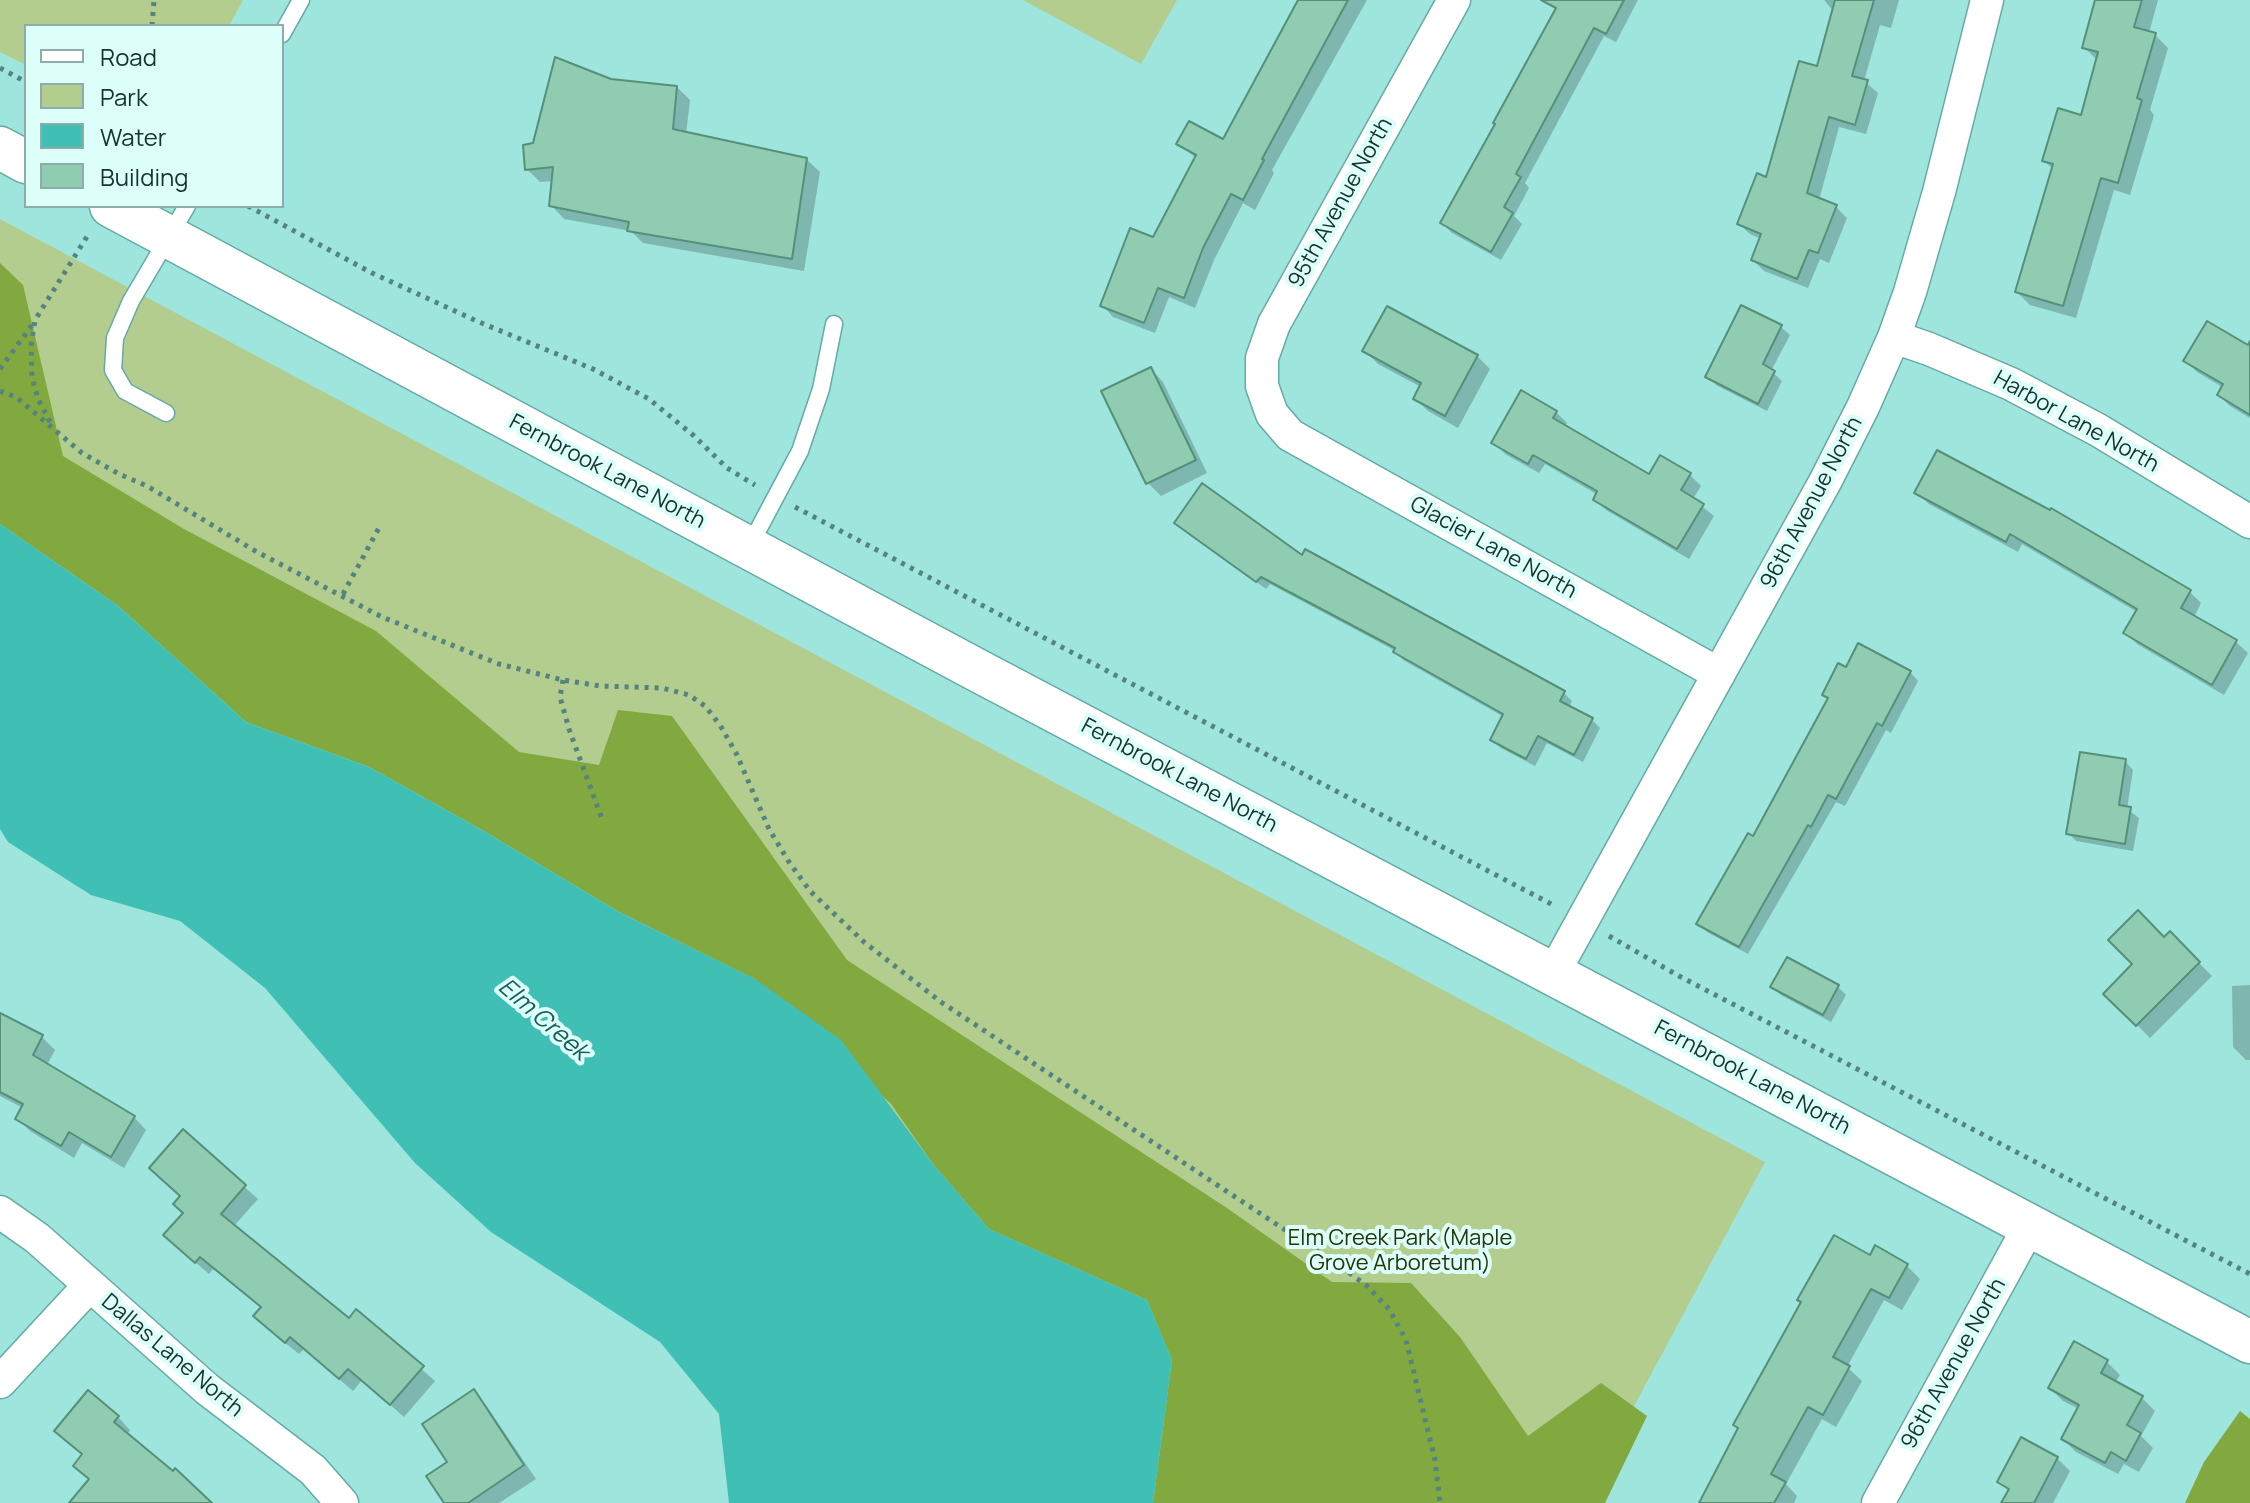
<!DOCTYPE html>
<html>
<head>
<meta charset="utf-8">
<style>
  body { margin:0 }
  #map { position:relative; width:2250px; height:1503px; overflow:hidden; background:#9de5dd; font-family:Manrope,sans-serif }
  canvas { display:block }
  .legend { position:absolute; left:24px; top:24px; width:260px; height:184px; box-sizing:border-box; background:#dcfffa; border:2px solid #8cada9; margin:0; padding:10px 14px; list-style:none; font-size:24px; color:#153330 }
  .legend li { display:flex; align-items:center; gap:16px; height:40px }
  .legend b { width:40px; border:2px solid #8cada9 }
</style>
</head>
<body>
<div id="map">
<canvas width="2250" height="1503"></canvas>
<ul class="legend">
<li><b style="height:10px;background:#fff"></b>Road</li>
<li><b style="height:22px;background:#b3cd8f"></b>Park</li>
<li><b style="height:22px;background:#40c0b5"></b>Water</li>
<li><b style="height:22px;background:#8fccb2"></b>Building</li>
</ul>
</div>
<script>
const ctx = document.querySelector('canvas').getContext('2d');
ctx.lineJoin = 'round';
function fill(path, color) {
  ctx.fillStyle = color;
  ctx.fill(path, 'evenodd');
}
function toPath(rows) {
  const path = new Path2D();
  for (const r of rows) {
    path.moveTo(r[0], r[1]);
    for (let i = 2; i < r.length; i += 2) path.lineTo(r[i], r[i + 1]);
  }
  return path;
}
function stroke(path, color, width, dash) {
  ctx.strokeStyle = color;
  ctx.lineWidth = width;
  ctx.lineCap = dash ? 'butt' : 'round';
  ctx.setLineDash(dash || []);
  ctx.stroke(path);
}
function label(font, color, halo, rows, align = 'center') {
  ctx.font = font + ' Manrope,sans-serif';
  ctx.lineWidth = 8;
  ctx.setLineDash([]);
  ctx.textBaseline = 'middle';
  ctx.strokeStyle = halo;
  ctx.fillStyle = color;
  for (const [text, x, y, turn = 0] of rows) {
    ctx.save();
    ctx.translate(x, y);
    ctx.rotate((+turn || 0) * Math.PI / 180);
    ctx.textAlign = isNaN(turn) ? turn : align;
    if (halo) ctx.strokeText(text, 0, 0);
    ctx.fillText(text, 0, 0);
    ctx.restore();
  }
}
fill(toPath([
  [0,0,243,0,229,26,26,26,26,65,0,52],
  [1023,0,1177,0,1141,64],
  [0,219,1765,1162,1582,1503,1153,1503,841,1040,117,605,0,524]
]), '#b3cd8f');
fill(toPath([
  [0,263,23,285,63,456,184,529,376,631,519,752,599,765,618,710,672,716,847,960,1227,1208,1332,1282,1411,1283,1460,1337,1528,1436,1601,1383,1647,1416,1605,1503,1153,1503,1172,1360,1147,1300,989,1229,933,1164,891,1104,755,979,619,912,482,830,369,767,246,722,117,605,0,524],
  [2240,1411,2250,1419,2250,1503,2185,1503,2204,1462]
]), '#82a840');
fill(toPath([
  [0,524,117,605,246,722,369,767,482,830,619,912,755,979,841,1040,933,1164,989,1229,1147,1300,1172,1360,1153,1503,729,1503,719,1414,660,1342,491,1232,415,1163,265,988,180,921,91,895,8,842,0,829]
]), '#40c0b5');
fill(toPath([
  [1300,0,1367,0,1272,170,1274,173,1255,210,1243,203,1214,260,1195,308,1169,297,1155,333,1113,317,1103,306,1154,240,1196,158,1179,144,1224,141],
  [1561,0,1638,0,1616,42,1604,36,1525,183,1529,188,1514,216,1522,224,1501,260,1452,233,1442,223,1497,125],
  [1824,0,1899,0,1891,28,1880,25,1864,81,1878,93,1866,134,1839,127,1819,200,1836,207,1847,218,1829,263,1820,259,1808,288,1764,271,1753,260,1761,239,1750,234,1739,224,1767,179,1818,68,1834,12],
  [2097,0,2158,0,2149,33,2155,35,2168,48,2150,110,2154,115,2130,195,2114,190,2076,318,2030,305,2017,292,2053,169,2044,161,2082,117,2098,61,2084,47],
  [677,87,690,100,686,134,806,159,820,172,804,271,643,243,631,231,564,219,551,205,554,181,540,182,527,169,535,144],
  [1742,307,1781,327,1790,335,1771,371,1782,381,1767,411,1716,385,1708,376],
  [2250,348,2250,418,2230,406,2219,395,2224,388,2197,372,2186,361],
  [1365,351,1477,356,1490,369,1458,428,1428,411,1415,398,1421,387,1378,364],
  [1151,369,1163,382,1207,473,1161,496,1148,483],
  [1556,412,1567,423,1564,427,1650,477,1690,475,1701,486,1693,499,1714,516,1689,559,1606,510,1595,499,1598,495,1545,464,1539,473,1505,454,1494,442],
  [1917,493,2190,592,2201,603,2194,617,2236,642,2248,653,2224,695,2137,644,2126,633,2137,612,2022,544,2018,552,1929,504],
  [1176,523,1303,558,1564,693,1572,701,1569,708,1592,720,1600,728,1583,762,1547,743,1535,766,1501,748,1492,740,1504,717,1403,660,1394,650,1270,584,1266,589],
  [1847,669,1910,672,1918,681,1891,733,1886,730,1845,806,1836,802,1748,954,1707,932,1699,923,1754,839,1829,700,1824,695],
  [2125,761,2133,770,2127,809,2139,818,2133,851,2076,841,2068,833],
  [2170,934,2212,976,2150,1038,2106,994],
  [2250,985,2250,1060,2246,1060,2233,1047,2232,986],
  [1773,987,1838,987,1846,995,1831,1022,1781,995],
  [0,1015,42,1037,55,1050,47,1065,134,1117,146,1130,124,1168,82,1143,74,1158,30,1131,17,1118,23,1108,0,1096],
  [183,1132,258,1199,233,1227,349,1321,357,1312,435,1381,404,1417,362,1380,353,1391,304,1349,299,1354,268,1329,262,1308,213,1269,209,1274,179,1248,185,1214,182,1196],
  [1871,1258,1907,1266,1920,1279,1902,1310,1884,1300,1847,1367,1862,1381,1836,1427,1822,1419,1786,1484,1797,1496,1794,1503,1702,1503],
  [2107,1362,2120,1375,2115,1383,2142,1398,2155,1411,2141,1436,2153,1448,2139,1472,2124,1464,2118,1474,2076,1452,2063,1439,2079,1409,2063,1401,2050,1388],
  [474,1392,486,1405,536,1479,499,1503,446,1503,450,1463],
  [118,1417,130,1430,127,1435,209,1503,87,1503,91,1480,76,1465],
  [2057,1458,2070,1471,2053,1503,2003,1503,2009,1492,1999,1481]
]), '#0003');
const building = toPath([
  [1298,0,1348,0,1262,159,1264,160,1243,200,1231,194,1203,248,1184,298,1158,288,1144,323,1100,306,1130,228,1153,237,1196,155,1176,144,1189,121,1223,139,1298,0],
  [1541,0,1624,0,1606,34,1594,28,1516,174,1521,177,1504,207,1513,213,1491,252,1440,223,1495,124,1493,123,1556,8,1541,0],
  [1835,0,1874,0,1852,76,1868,80,1855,125,1829,117,1807,193,1837,205,1818,253,1809,250,1797,279,1751,260,1761,234,1737,224,1757,173,1766,177,1799,61,1817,66,1835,0],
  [2095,0,2142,0,2134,27,2156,33,2137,98,2142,100,2118,183,2101,178,2063,306,2015,292,2053,164,2042,161,2058,108,2081,115,2098,52,2082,48,2095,0],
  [555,57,611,79,677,86,673,129,807,158,792,259,627,231,629,222,549,206,553,167,525,170,523,145,533,143,555,57],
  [1741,305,1782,325,1763,364,1775,371,1758,404,1705,377,1741,305],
  [1387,306,1478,355,1445,416,1413,399,1421,383,1362,351,1387,306],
  [2207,321,2248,345,2250,341,2250,415,2217,395,2223,384,2183,361,2207,321],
  [1151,367,1196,460,1146,484,1101,391,1151,367],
  [1521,390,1557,411,1553,418,1649,474,1660,455,1691,473,1681,490,1704,504,1677,549,1593,500,1597,491,1533,455,1528,464,1491,443,1521,390],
  [1937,450,2050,510,2051,508,2191,590,2181,608,2237,640,2212,685,2123,633,2137,609,2010,534,2006,542,1914,493,1937,450],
  [1202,483,1302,555,1305,549,1565,691,1560,701,1593,718,1574,755,1538,736,1526,759,1490,740,1503,714,1393,652,1395,648,1261,577,1256,582,1174,523,1202,483],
  [1858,643,1911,671,1882,726,1877,723,1836,799,1828,795,1811,827,1808,825,1739,947,1696,924,1748,833,1753,836,1828,698,1822,695,1838,663,1846,667,1858,643],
  [2080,752,2126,759,2119,805,2131,807,2125,844,2066,834,2080,752],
  [2138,910,2164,937,2170,931,2200,962,2136,1026,2103,994,2132,964,2108,940,2138,910],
  [1787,957,1839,985,1823,1015,1770,987,1787,957],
  [0,1013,43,1035,33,1055,135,1116,111,1157,69,1132,61,1146,15,1119,23,1104,0,1092,0,1013],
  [183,1129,246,1185,221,1214,349,1318,356,1309,424,1366,390,1405,348,1369,339,1379,290,1337,285,1343,253,1316,261,1307,200,1257,195,1263,163,1235,183,1213,173,1204,180,1196,149,1168,183,1129],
  [1834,1235,1870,1255,1875,1245,1908,1264,1889,1298,1871,1289,1833,1357,1850,1366,1823,1415,1808,1407,1771,1474,1786,1482,1774,1503,1699,1503,1738,1428,1733,1425,1801,1302,1797,1300,1834,1235],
  [2074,1341,2108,1360,2101,1373,2143,1396,2127,1425,2141,1433,2126,1461,2111,1452,2105,1463,2061,1439,2079,1405,2048,1388,2074,1341],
  [474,1389,524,1465,468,1503,444,1503,426,1476,447,1462,422,1424,474,1389],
  [88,1390,119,1416,114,1422,173,1471,175,1468,212,1503,69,1503,89,1479,73,1466,82,1454,54,1431,88,1390],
  [2021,1437,2058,1457,2034,1503,2001,1503,2009,1489,1997,1482,2021,1437]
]);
fill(building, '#8fccb2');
stroke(building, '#559079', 2);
const service = toPath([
  [282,34,301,0],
  [166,413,125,391,113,370,115,338,131,301,187,206],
  [749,547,800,451,821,389,834,324]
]);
const minor = toPath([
  [1454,0,1274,324,1262,358,1262,386,1272,414,1290,435,1719,674],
  [1894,337,1929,349,2011,384,2098,430,2250,522],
  [1554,972,1826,480,1863,407,1894,337,1910,292,1939,192,1987,0],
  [0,1212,37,1238,207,1389,313,1470,342,1503],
  [0,1382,89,1286],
  [1878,1503,2030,1225]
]);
const tertiary = toPath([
  [0,148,26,162],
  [111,206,973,668,2250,1342]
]);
stroke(service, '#64aba3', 19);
stroke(minor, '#64aba3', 35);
stroke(tertiary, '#64aba3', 45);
stroke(toPath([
  [152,26,154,0],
  [0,68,26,82],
  [248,206,372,273,479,322,593,369,649,399,693,435,727,468,755,485],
  [0,369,33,324],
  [0,391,16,397,82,453,119,474,147,486,257,552,382,617,499,664,563,680,600,686,662,688,689,695,705,706,720,725,736,753,769,829,789,862,810,891,864,942,941,1002,1344,1269,1367,1286,1389,1309,1406,1340,1435,1460,1440,1503],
  [50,422,38,399,32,377,31,346,35,320,88,235],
  [795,507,1555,906],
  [343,594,380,526],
  [563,680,560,697,569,729,602,819],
  [1609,936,1679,976,2250,1274]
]), '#53847f', 5, [4, 6]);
stroke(service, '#fff', 16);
stroke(minor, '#fff', 32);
stroke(tertiary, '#fff', 42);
label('22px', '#153330', '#dcfffa', [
  ["95th Avenue North",1341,203,-61],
  ["Harbor Lane North",2076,422,29],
  ["Fernbrook Lane North",607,472,28],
  ["96th Avenue North",1812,503,-62],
  ["Glacier Lane North",1493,548,29],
  ["Fernbrook Lane North",1179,776,28],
  ["Fernbrook Lane North",1752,1078,28],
  ["Dallas Lane North",172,1356,40],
  ["96th Avenue North",1954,1364,-61]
]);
label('22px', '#253408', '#dcfffa', [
  ["Elm Creek Park (Maple",1400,1239],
  ["Grove Arboretum)",1400,1264]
]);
label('italic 24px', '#195e59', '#dcfffa', [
  ["Elm Creek",543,1020,41]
]);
</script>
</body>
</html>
